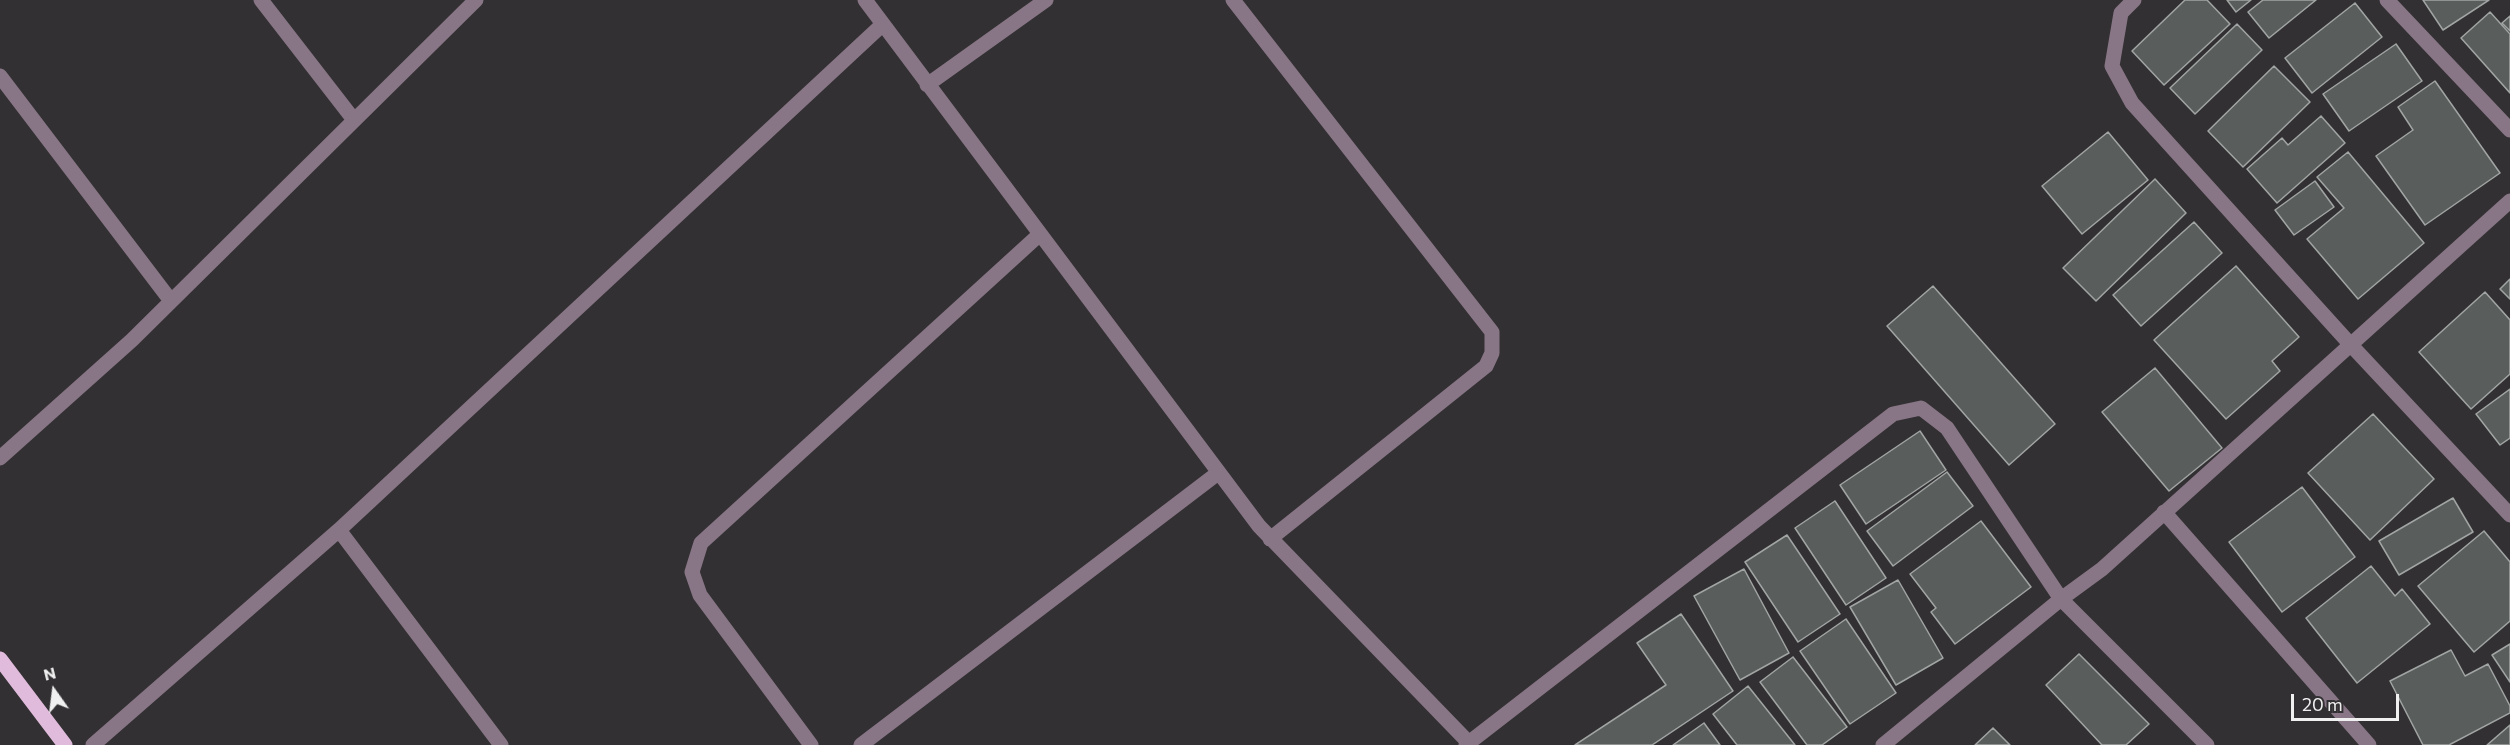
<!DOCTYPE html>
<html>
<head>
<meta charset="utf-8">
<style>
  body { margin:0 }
  #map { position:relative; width:2510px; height:745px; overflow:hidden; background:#323032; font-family:Commissioner,sans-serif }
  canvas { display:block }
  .north { position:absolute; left:24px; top:661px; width:60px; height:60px; -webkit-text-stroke:4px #323032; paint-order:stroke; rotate:346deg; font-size:16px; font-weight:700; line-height:24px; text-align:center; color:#f1f0f1 }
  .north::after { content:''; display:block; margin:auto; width:21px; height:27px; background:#f1f0f1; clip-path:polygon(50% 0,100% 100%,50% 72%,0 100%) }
  .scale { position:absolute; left:2291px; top:694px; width:108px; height:27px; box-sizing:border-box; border:3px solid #f1f0f1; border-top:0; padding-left:8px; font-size:18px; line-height:21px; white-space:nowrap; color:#f1f0f1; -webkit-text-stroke:4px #323032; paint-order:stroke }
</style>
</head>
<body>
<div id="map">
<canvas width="2510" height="745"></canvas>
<div class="north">N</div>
<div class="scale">20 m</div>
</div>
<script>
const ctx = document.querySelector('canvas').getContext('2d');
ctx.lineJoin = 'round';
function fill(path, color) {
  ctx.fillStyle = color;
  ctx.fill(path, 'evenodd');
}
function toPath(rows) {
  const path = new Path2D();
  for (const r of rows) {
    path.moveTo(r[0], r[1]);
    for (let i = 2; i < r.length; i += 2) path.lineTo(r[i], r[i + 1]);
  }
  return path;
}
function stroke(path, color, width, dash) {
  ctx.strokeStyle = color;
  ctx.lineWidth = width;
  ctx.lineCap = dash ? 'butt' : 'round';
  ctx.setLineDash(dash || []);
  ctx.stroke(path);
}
const building = toPath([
  [2185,0,2207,0,2230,24,2164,85,2132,51,2185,0],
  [2227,0,2251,0,2236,12,2227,0],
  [2263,0,2316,0,2269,38,2248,12,2263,0],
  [2423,0,2489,0,2443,30,2423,0],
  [2355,3,2382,37,2312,93,2285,58,2355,3],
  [2490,12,2510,34,2510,93,2461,38,2490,12],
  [2510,16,2510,31,2502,23,2510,16],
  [2237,24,2262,50,2195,114,2170,88,2237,24],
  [2396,44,2422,81,2349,131,2323,94,2396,44],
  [2274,66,2310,102,2243,167,2208,131,2274,66],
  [2435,81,2500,173,2425,225,2376,156,2413,130,2398,107,2435,81],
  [2321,116,2345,143,2277,203,2247,169,2282,138,2288,145,2321,116],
  [2108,132,2148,180,2082,234,2042,186,2108,132],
  [2348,152,2424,243,2358,299,2307,239,2344,208,2317,177,2348,152],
  [2155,179,2186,213,2096,301,2063,268,2155,179],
  [2315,181,2334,207,2294,235,2275,210,2315,181],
  [2194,222,2222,253,2141,326,2113,295,2194,222],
  [2236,266,2299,337,2272,361,2280,371,2226,419,2154,340,2236,266],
  [2510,279,2510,299,2500,289,2510,279],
  [1933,286,2055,424,2009,465,1887,326,1933,286],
  [2485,292,2510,320,2510,374,2471,409,2419,352,2485,292],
  [2155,368,2222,448,2169,491,2102,412,2155,368],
  [2510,389,2510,438,2500,445,2476,414,2510,389],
  [2373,414,2434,479,2370,540,2308,473,2373,414],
  [1920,431,1946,470,1866,524,1840,485,1920,431],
  [1947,472,1973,506,1893,566,1867,531,1947,472],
  [2302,487,2355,557,2282,612,2229,542,2302,487],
  [2453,498,2473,532,2399,575,2379,541,2453,498],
  [1835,501,1886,578,1846,605,1795,528,1835,501],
  [1981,521,2031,587,1955,644,1931,612,1936,608,1910,574,1981,521],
  [2484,531,2510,562,2510,621,2474,652,2418,586,2484,531],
  [1787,535,1840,614,1798,642,1745,562,1787,535],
  [2371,566,2395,596,2402,589,2430,624,2357,683,2306,618,2371,566],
  [1744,569,1789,653,1740,680,1694,596,1744,569],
  [1898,580,1943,658,1896,685,1850,607,1898,580],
  [1681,614,1733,691,1652,745,1575,745,1666,685,1637,643,1681,614],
  [1846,619,1896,693,1850,724,1800,651,1846,619],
  [2510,644,2510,682,2492,655,2510,644],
  [2451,650,2465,676,2488,664,2510,706,2510,713,2449,745,2423,745,2390,681,2451,650],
  [2079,654,2149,724,2126,745,2102,745,2046,685,2079,654],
  [1793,657,1847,727,1822,745,1807,745,1760,682,1793,657],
  [1748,686,1795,745,1737,745,1713,714,1748,686],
  [1704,723,1720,745,1673,745,1704,723],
  [2510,725,2510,745,2487,745,2510,725],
  [1993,728,2010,745,1975,745,1993,728]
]);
fill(building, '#595d5c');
stroke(building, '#a1a5a4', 1.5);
stroke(toPath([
  [261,0,354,120],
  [865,0,1259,526,1471,745],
  [1233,0,1492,332,1492,353,1486,366,1270,539],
  [2134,0,2121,13,2112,66,2132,103,2350,344,2510,515],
  [2387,0,2510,130],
  [0,76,171,301],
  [927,85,1046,0],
  [0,458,132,340,476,0],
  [2164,512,2369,745],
  [339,530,501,745],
  [93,745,339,530,882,25],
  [811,745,700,595,692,572,701,543,1040,234],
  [861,745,1218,473],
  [1466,745,1893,414,1921,408,1947,428,2061,599,2207,745],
  [1883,745,2061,599,2102,569,2510,201]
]), '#887686', 15);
stroke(toPath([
  [0,659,65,745]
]), '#e0bbdc', 15);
</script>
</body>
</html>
